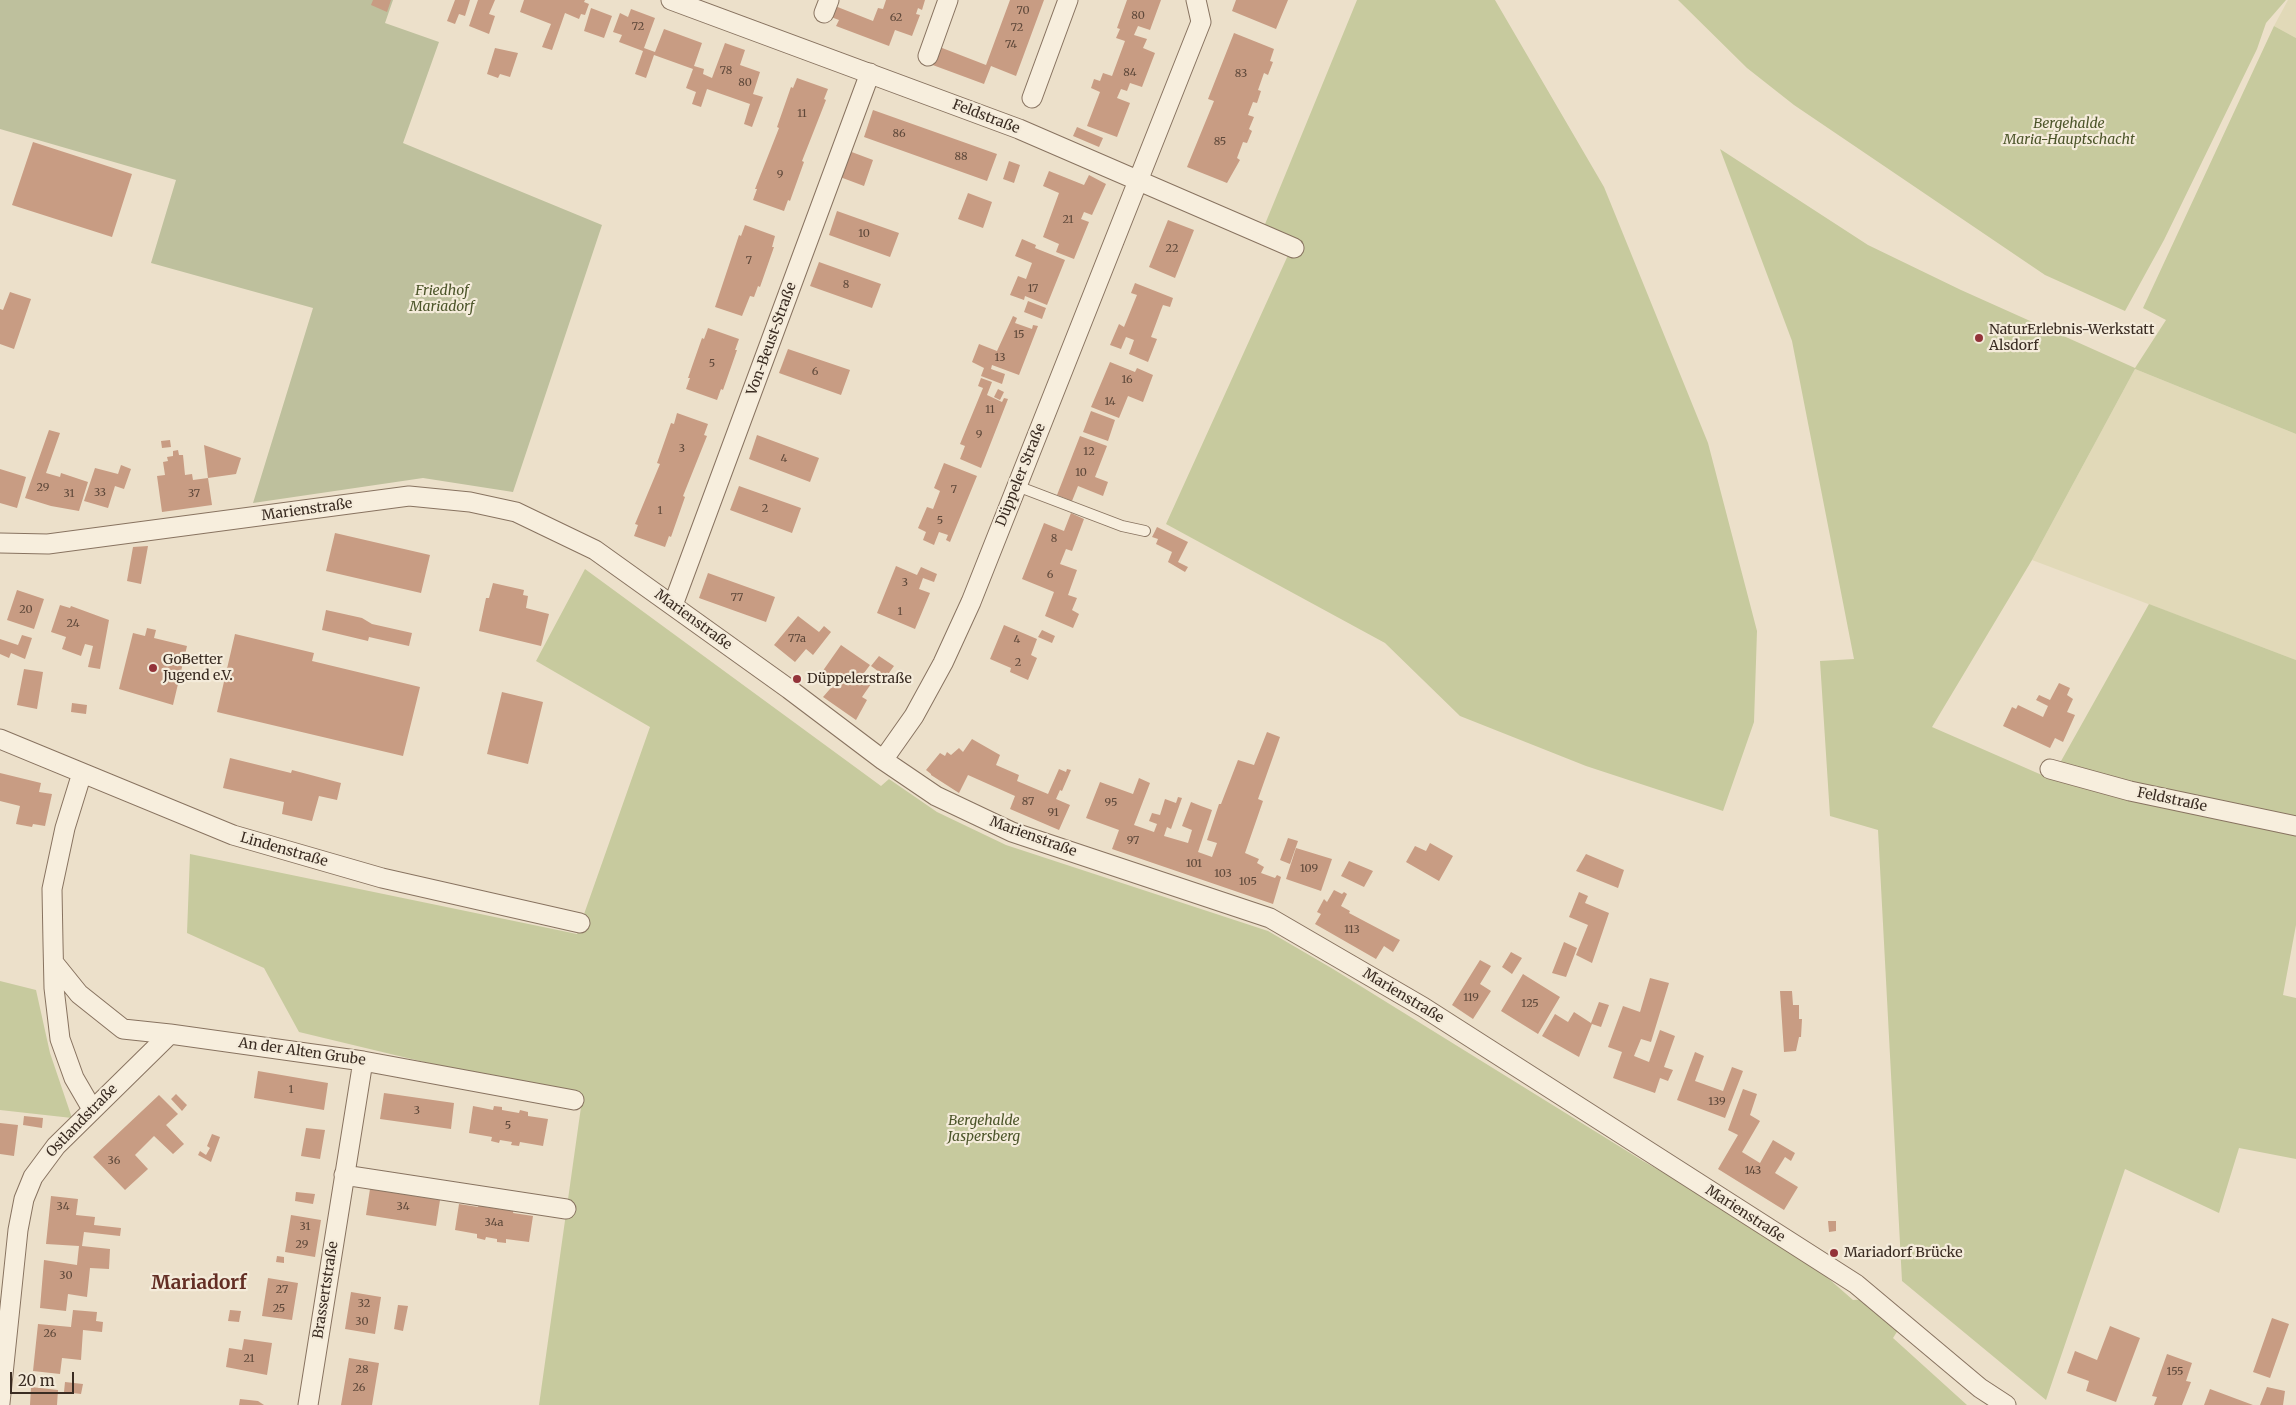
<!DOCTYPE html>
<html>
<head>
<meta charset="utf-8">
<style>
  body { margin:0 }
  #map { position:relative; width:2296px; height:1405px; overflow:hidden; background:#ece0ca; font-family:Merriweather,serif }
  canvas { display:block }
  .scale { position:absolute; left:10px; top:1372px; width:64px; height:22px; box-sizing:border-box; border:2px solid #3a2c22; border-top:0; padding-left:6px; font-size:15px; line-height:18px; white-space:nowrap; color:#3a2c22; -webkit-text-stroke:4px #f4ebda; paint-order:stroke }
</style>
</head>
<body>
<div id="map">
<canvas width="2296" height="1405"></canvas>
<div class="scale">20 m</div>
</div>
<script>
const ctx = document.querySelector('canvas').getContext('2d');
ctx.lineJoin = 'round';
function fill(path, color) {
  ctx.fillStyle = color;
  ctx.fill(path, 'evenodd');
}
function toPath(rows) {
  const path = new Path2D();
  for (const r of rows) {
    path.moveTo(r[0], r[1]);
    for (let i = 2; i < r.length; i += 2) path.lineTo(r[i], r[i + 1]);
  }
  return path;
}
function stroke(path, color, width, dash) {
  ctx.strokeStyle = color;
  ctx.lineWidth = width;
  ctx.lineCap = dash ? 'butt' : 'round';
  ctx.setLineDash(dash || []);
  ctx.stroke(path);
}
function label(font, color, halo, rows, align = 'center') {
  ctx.font = font + ' Merriweather,serif';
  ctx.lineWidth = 4.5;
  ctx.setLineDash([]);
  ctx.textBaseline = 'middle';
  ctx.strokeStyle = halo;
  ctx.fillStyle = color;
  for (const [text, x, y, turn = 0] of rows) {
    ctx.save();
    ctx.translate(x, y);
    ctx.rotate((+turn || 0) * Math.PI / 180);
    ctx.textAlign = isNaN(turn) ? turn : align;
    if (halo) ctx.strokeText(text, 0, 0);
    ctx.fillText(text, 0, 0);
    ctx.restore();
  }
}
fill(toPath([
  [2288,0,2296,0,2296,38,2274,26],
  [2135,369,2296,434,2296,660,2032,560]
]), '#e1d9b8');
fill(toPath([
  [1357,0,1495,0,1604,187,1708,443,1757,631,1754,722,1723,811,1586,766,1460,716,1385,643,1166,524,1294,242,1263,229],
  [1678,0,2286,0,2266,23,2257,49,2164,240,2125,311,2045,275,1794,105,1747,68],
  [2274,26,2296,38,2296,434,2135,369,2032,560,1932,727,2051,779,2149,604,2296,660,2296,925,2283,995,2296,998,2296,1159,2239,1148,2219,1213,2125,1169,2046,1400,1902,1281,1878,830,1830,816,1820,661,1854,659,1792,341,1720,149,1868,245,1961,290,2135,368,2166,320,2143,308],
  [585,569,881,786,889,779,937,812,1006,845,1268,931,1333,969,1643,1161,1756,1225,1813,1265,1853,1300,1870,1299,1900,1327,1893,1338,1967,1405,539,1405,582,1100,299,1032,264,968,187,933,190,854,577,934,650,727,536,661],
  [0,981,36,990,50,1053,72,1118,0,1110]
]), '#c7ca9e');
fill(toPath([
  [0,0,393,0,385,23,439,42,403,143,602,225,513,492,423,478,253,503,313,308,151,263,176,180,0,129]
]), '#bec09d');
fill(toPath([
  [373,0,391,0,387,12,371,5],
  [455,0,470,0,465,16,459,14,455,24,447,21],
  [478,0,495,0,489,14,495,16,489,34,469,26],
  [524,0,585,0,584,2,589,4,585,15,581,14,579,19,565,13,552,50,542,47,551,24,520,12],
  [886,0,925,0,922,10,918,8,916,14,920,15,912,36,895,30,889,46,836,26,839,20,831,17,835,6,873,21,878,8,883,9],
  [1010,0,1044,0,1016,76,991,66,984,84,930,64,937,46,986,65],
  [1127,0,1161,0,1150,30,1138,26,1134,35,1147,39,1143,48,1155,53,1142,87,1130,83,1127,91,1121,89,1117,98,1130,103,1117,137,1087,126,1100,92,1091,88,1094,79,1100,81,1103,73,1112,76,1125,41,1116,38,1120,29,1117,28],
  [1236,0,1288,0,1276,29,1232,11],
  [591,8,612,16,604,38,584,31],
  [631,9,655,18,644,48,655,52,664,29,702,43,694,66,704,69,703,74,712,78,725,43,745,50,740,65,760,72,753,94,763,97,752,127,744,124,750,104,707,89,701,107,692,104,696,92,686,88,693,69,654,55,646,78,635,74,643,51,619,42,622,35,613,32,620,13,628,17],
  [1234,33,1274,49,1270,61,1273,62,1268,75,1264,73,1258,90,1261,91,1257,103,1253,102,1248,115,1254,117,1249,129,1252,131,1247,143,1243,142,1237,158,1240,160,1227,183,1187,167,1214,101,1208,99],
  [495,48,518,53,510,77,500,74,498,78,487,74],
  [797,78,828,89,824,99,826,100,802,161,804,162,790,201,788,200,784,211,753,200,757,189,755,189,779,128,777,127,791,87,793,88],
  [873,110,997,154,987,181,864,137],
  [1077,127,1103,138,1099,147,1073,136],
  [33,142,132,174,112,237,12,205],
  [849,151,873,160,864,186,840,177],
  [1009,161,1020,165,1014,183,1003,179],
  [1049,171,1084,185,1089,175,1106,184,1092,215,1084,212,1081,219,1089,222,1074,259,1056,252,1059,244,1043,237,1059,193,1043,186],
  [968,193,992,202,983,228,958,219],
  [837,211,899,233,890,257,829,235],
  [1168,220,1194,230,1175,278,1149,267],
  [745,225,775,236,772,247,774,247,760,287,758,286,754,297,750,296,742,316,715,307,739,235,741,236],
  [1022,239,1036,245,1035,248,1065,260,1047,305,1025,296,1024,300,1010,295,1018,276,1026,279,1032,263,1015,256],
  [819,262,881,284,872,308,810,286],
  [1135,283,1173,298,1170,307,1163,305,1161,310,1151,337,1157,339,1148,362,1129,354,1134,340,1126,337,1121,349,1110,345,1119,324,1124,327,1137,295,1131,293],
  [10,292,31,299,14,349,0,344,0,309,3,310],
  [1028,301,1046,308,1042,319,1024,312],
  [1013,316,1017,318,1015,323,1032,329,1033,325,1038,326,1019,375,992,365,991,369,1005,374,1002,384,981,376,984,368,972,362,979,344,997,351],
  [708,328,739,339,735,350,737,350,723,390,721,389,717,400,686,389,690,378,688,378,702,338,704,339],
  [788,349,850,370,841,395,779,373],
  [1110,362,1135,372,1137,368,1153,375,1143,402,1128,396,1119,418,1091,407],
  [981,378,992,382,987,395,1002,402,1004,398,1008,399,981,468,960,459,965,446,960,444,983,388,978,386],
  [998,389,1004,392,1000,400,994,397],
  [1091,411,1115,420,1108,441,1083,432],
  [677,413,708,424,704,435,707,436,683,496,685,497,671,537,669,536,665,547,634,536,638,525,635,524,660,464,657,463,671,423,674,424],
  [49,430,60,433,46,473,60,477,61,473,88,482,79,511,51,506,25,498],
  [757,435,819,458,810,482,749,459],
  [1080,436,1107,446,1095,477,1108,482,1103,496,1078,486,1072,501,1057,495],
  [170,440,171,447,162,448,161,441],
  [204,445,241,458,236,474,208,478],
  [178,450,179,455,183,455,185,475,192,474,193,480,208,478,212,505,162,512,157,476,165,475,163,462,168,461,167,457,173,456,173,451],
  [944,463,977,476,950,542,946,540,948,535,939,532,934,545,923,540,926,532,918,528,927,507,933,509,940,491,934,488],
  [121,465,131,469,124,489,115,486,108,508,84,501,95,468,118,474],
  [0,469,26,477,17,508,0,503],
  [739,486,801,508,792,533,730,510],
  [1071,513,1084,519,1072,551,1066,549,1060,564,1077,570,1068,595,1077,598,1072,610,1079,614,1073,628,1045,616,1054,592,1022,579,1044,523,1064,531],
  [1157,527,1188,542,1178,562,1188,567,1185,572,1168,562,1172,552,1156,544,1158,539,1152,537],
  [335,533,430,555,421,593,326,571],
  [148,546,141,584,127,581,133,547],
  [896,566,917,575,921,567,937,574,934,582,923,578,919,589,930,593,915,629,877,613],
  [708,573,775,597,766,622,699,598],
  [493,583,524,590,523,595,528,596,526,608,549,614,541,646,479,631,486,598,489,598],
  [17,590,44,599,34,629,7,620],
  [60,605,70,608,71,606,109,620,100,669,88,667,93,646,85,644,81,656,62,649,66,637,51,632],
  [326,610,362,618,372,624,412,633,409,646,369,637,368,641,322,630],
  [798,616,819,632,824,626,831,632,813,655,806,649,795,662,774,645],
  [1004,625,1037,639,1031,655,1037,658,1028,680,1010,672,1011,668,990,659],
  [147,628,156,630,154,638,187,646,173,705,119,689,133,633,145,636],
  [1042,630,1055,636,1052,643,1038,637],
  [235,634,314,653,312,661,420,687,403,756,217,712],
  [22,635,32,638,25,659,11,653,9,658,0,654,0,639,18,645],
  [841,645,870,665,861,677,871,684,862,697,867,700,856,720,823,697,836,682,822,672],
  [879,656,894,666,886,677,871,666],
  [24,669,43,672,37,709,17,705],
  [2059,683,2070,688,2067,695,2073,699,2067,712,2075,715,2063,742,2055,738,2050,748,2003,726,2012,707,2016,709,2018,705,2043,717,2048,706,2036,700,2039,695,2050,700],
  [502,692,543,702,528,764,487,754],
  [72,703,87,705,86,714,71,712],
  [1267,732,1280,737,1258,799,1263,801,1245,853,1259,859,1257,863,1264,867,1261,873,1275,878,1277,875,1281,877,1273,904,1112,849,1119,830,1086,818,1100,782,1133,794,1139,778,1150,783,1134,825,1154,832,1157,824,1149,821,1152,813,1160,815,1165,799,1176,803,1178,797,1182,798,1171,829,1167,827,1164,836,1188,843,1192,830,1182,826,1191,802,1201,806,1212,810,1198,852,1212,857,1217,843,1207,840,1219,804,1221,804,1238,760,1254,765],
  [972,739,1000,755,996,765,1019,775,1017,781,1048,794,1059,769,1066,772,1067,769,1071,770,1062,791,1060,790,1056,799,1070,805,1059,830,1010,809,1015,796,968,775,959,793,931,775,931,774,926,770,940,753,945,756,947,752,951,755,959,748,963,752],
  [230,758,291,773,292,770,341,783,337,800,319,796,312,821,282,814,284,802,223,788],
  [0,773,41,783,39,792,52,794,45,826,33,824,32,827,16,824,20,806,0,801],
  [1288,838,1298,841,1290,864,1280,860],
  [1430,843,1453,856,1439,881,1406,862,1415,846,1426,851],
  [1296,848,1332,859,1321,891,1286,879],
  [1586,854,1624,870,1618,888,1576,871],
  [1349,861,1373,871,1364,887,1341,876],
  [1334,890,1342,894,1344,892,1347,894,1341,906,1350,911,1349,913,1400,940,1393,952,1384,946,1376,959,1315,924,1321,914,1317,912,1324,899,1327,902],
  [1579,892,1588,896,1585,903,1609,913,1592,963,1576,955,1588,925,1569,917],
  [1564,942,1577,948,1566,977,1552,973],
  [1511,952,1522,958,1512,974,1502,967],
  [1480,960,1491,966,1480,984,1491,991,1473,1019,1452,1005],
  [1523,974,1560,997,1538,1034,1501,1011],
  [1650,978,1669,983,1651,1042,1641,1039,1634,1056,1649,1062,1660,1030,1675,1036,1664,1067,1673,1070,1668,1081,1660,1078,1655,1093,1613,1078,1622,1052,1608,1047,1623,1006,1640,1012],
  [1780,991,1792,991,1793,1005,1799,1005,1799,1019,1802,1019,1801,1037,1799,1037,1796,1051,1784,1052],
  [1599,1002,1609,1005,1601,1027,1592,1024,1579,1057,1542,1036,1555,1014,1568,1022,1574,1012,1591,1023],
  [1695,1052,1704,1056,1695,1081,1723,1091,1732,1067,1743,1071,1725,1118,1677,1100],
  [258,1071,328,1083,324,1110,254,1098],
  [1743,1089,1757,1094,1750,1115,1760,1121,1742,1152,1760,1163,1773,1140,1795,1153,1791,1161,1785,1157,1775,1173,1798,1187,1784,1210,1718,1169,1738,1135,1728,1130],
  [384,1093,454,1103,451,1129,380,1119],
  [176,1094,187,1105,182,1111,171,1099],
  [159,1095,178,1114,166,1125,184,1144,173,1154,154,1136,135,1155,148,1169,125,1190,93,1157],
  [473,1106,493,1110,494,1106,502,1107,502,1110,519,1113,520,1110,528,1112,528,1116,548,1119,543,1146,520,1142,519,1146,511,1145,512,1142,500,1140,499,1143,491,1141,492,1137,469,1133],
  [24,1116,43,1118,42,1128,23,1125],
  [0,1123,18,1125,14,1156,0,1154],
  [306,1128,325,1130,320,1159,301,1156],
  [212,1134,220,1137,211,1162,198,1155,200,1151,206,1155,210,1148,207,1146],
  [370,1189,440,1200,436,1226,366,1215],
  [296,1192,315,1194,313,1204,295,1201],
  [51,1196,78,1199,76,1215,95,1217,94,1225,121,1228,120,1236,84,1232,82,1246,110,1249,109,1269,90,1268,87,1297,68,1294,66,1311,40,1308,44,1260,77,1265,78,1255,79,1246,46,1244],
  [479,1203,487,1204,486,1207,505,1210,505,1207,514,1208,513,1213,533,1216,529,1242,506,1239,506,1243,497,1242,497,1239,486,1237,485,1240,477,1238,477,1234,455,1230,459,1204,478,1207],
  [291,1215,321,1220,315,1257,285,1252],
  [1828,1221,1836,1221,1836,1231,1829,1232],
  [277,1256,284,1257,284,1263,276,1262],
  [268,1278,298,1283,292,1320,262,1316],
  [351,1292,381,1297,375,1334,345,1329],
  [398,1305,408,1306,403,1331,394,1329],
  [73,1310,97,1312,96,1321,103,1322,102,1332,83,1330,81,1360,62,1358,60,1374,33,1371,38,1324,71,1327],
  [230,1310,241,1311,239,1322,228,1321],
  [2272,1318,2289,1324,2270,1378,2253,1372],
  [2110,1326,2140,1338,2116,1402,2086,1391,2089,1381,2067,1373,2075,1351,2097,1360],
  [244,1339,272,1343,267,1375,226,1367,229,1348,242,1350],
  [2167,1354,2192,1363,2186,1381,2191,1382,2182,1405,2154,1405,2157,1397,2152,1396],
  [349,1358,379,1363,372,1405,341,1405],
  [65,1382,83,1384,81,1394,64,1392],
  [31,1387,58,1390,57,1405,30,1405],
  [2267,1387,2285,1391,2283,1405,2260,1405],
  [2210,1389,2253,1405,2204,1405],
  [240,1399,258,1401,264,1405,239,1405]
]), '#c89c83');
const service = toPath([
  [1017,486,1122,526,1145,531]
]);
const minor = toPath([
  [671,0,1019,129,1294,248],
  [824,13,829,0],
  [928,56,948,0],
  [1032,98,1068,0],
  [0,543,48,544,409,496,470,502,516,512,595,550,789,689,883,760,936,796,1012,832,1270,918,1423,1007,1856,1284,1980,1388,2006,1405],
  [673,605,870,73],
  [0,739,233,835,382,878,580,923],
  [883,760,914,716,943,663,971,602,1201,22,1196,0],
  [2050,769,2130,791,2296,826],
  [82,773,65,828,52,889,53,943,54,988,60,1039,74,1078,92,1109],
  [54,963,79,994,123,1029,170,1034,363,1061,574,1100],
  [344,1175,566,1209],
  [0,1403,18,1230,24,1199,33,1177,56,1146,170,1034],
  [308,1405,363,1061]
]);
stroke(service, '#887360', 12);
stroke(minor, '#887360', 21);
stroke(service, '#f7eedd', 10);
stroke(minor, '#f7eedd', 19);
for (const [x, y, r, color] of [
  [1979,338,5,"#933339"],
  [153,668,5,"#933339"],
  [797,679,5,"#933339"],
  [1834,1253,5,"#933339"]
]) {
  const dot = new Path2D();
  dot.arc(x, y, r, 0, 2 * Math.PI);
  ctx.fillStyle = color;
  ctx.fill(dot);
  stroke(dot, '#f4ebda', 2);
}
label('11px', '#5e483a', null, [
  ["70",1023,11],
  ["80",1138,16],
  ["62",896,18],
  ["72",638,27],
  ["72",1017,28],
  ["74",1011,45],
  ["78",726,71],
  ["84",1130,73],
  ["83",1241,74],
  ["80",745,83],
  ["11",802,114],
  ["86",899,134],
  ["85",1220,142],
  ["88",961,157],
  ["9",780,175],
  ["21",1068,220],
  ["10",864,234],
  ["22",1172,249],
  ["7",749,261],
  ["8",846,285],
  ["17",1033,289],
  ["15",1019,335],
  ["13",1000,358],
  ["5",712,364],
  ["6",815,372],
  ["16",1127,380],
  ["14",1110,402],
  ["11",990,410],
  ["9",979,435],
  ["3",682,449],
  ["12",1089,452],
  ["4",784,459],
  ["10",1081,473],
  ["29",43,488],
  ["7",954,490],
  ["33",100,493],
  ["31",69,494],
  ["37",194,494],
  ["2",765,509],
  ["1",660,511],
  ["5",940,521],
  ["8",1054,539],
  ["6",1050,575],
  ["3",905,583],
  ["77",737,598],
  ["20",26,610],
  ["1",900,612],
  ["24",73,624],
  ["77a",797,639],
  ["4",1017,640],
  ["2",1018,663],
  ["87",1028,802],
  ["95",1111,803],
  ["91",1053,813],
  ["97",1133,841],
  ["101",1194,864],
  ["109",1309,869],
  ["103",1223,874],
  ["105",1248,882],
  ["113",1352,930],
  ["119",1471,998],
  ["125",1530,1004],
  ["1",291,1090],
  ["139",1717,1102],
  ["3",417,1111],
  ["5",508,1126],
  ["36",114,1161],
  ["143",1753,1171],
  ["34",63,1207],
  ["34",403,1207],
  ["34a",494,1223],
  ["31",305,1227],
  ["29",302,1245],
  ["30",66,1276],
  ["27",282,1290],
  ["32",364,1304],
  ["25",279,1309],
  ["30",362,1322],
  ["26",50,1334],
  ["21",249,1359],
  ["28",362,1370],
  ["155",2175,1372],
  ["26",359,1388]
]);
label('14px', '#3a2c22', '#f4ebda', [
  ["Feldstraße",986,117,21],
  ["Von-Beust-Straße",772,339,-70],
  ["Düppeler Straße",1021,475,-68],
  ["Marienstraße",307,510,-8],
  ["Marienstraße",693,620,36],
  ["Feldstraße",2172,800,12],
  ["Marienstraße",1033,837,20],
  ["Lindenstraße",284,850,16],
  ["Marienstraße",1403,996,31],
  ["An der Alten Grube",302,1052,8],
  ["Ostlandstraße",82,1121,-46],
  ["Marienstraße",1745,1214,33],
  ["Brassertstraße",326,1290,-81]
]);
label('italic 14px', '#4c552a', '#f4ebda', [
  ["Bergehalde",2069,124],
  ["Maria-Hauptschacht",2069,140],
  ["Friedhof",442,291],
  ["Mariadorf",442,307],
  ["Bergehalde",984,1121],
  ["Jaspersberg",984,1137]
]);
label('14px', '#3a2c22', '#f4ebda', [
  ["NaturErlebnis-Werkstatt",1989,330],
  ["Alsdorf",1989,346],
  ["GoBetter",163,660],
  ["Jugend e.V.",163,676],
  ["Düppelerstraße",807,679],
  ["Mariadorf Brücke",1844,1253]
], 'left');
label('bold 19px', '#632e24', '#f4ebda', [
  ["Mariadorf",199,1284]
]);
</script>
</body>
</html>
